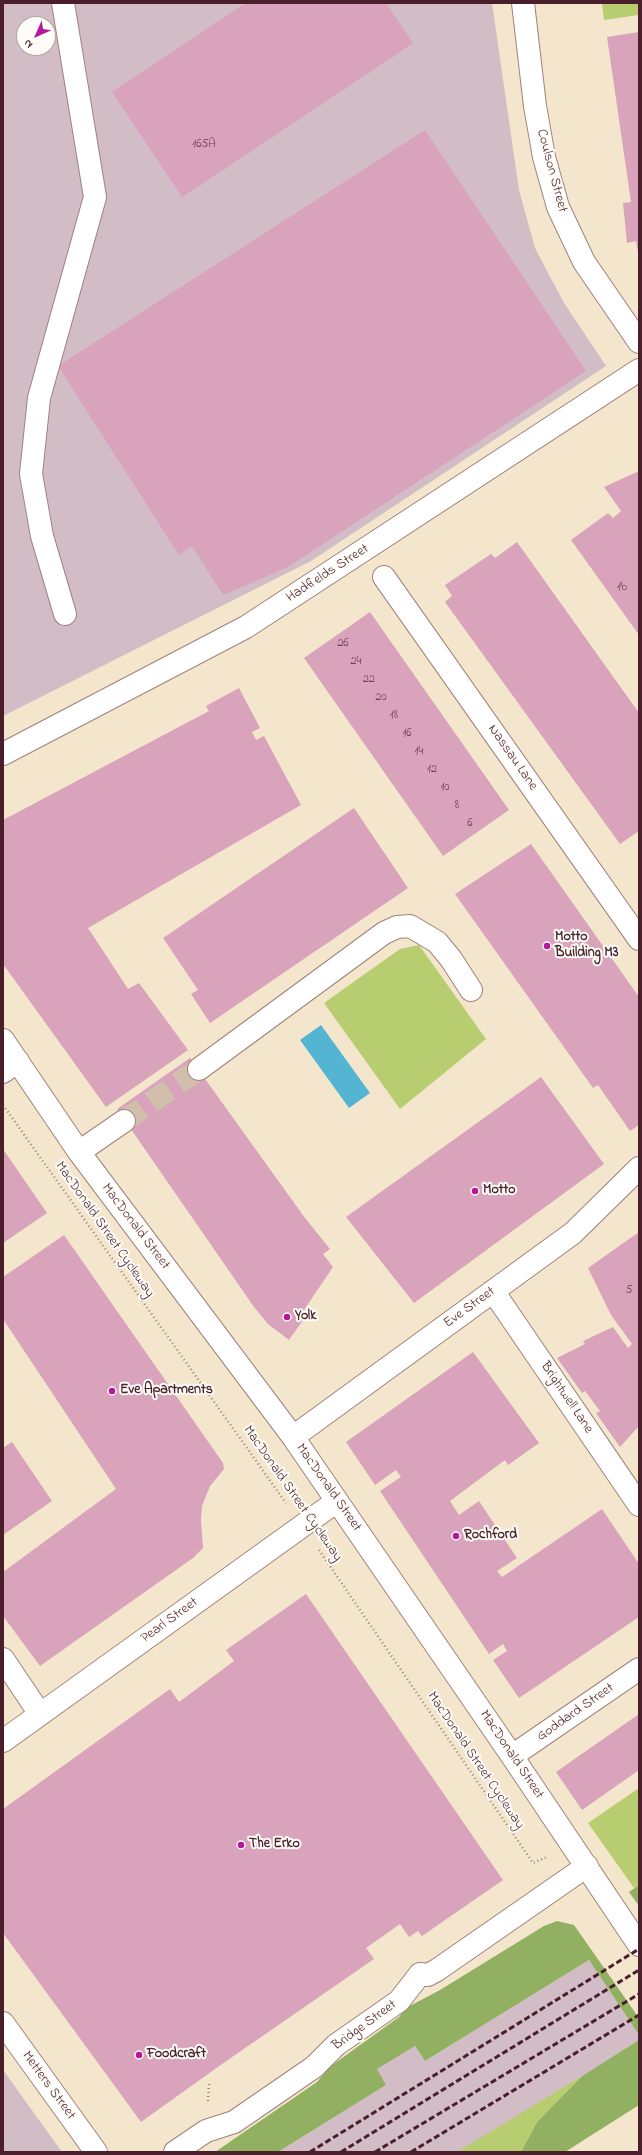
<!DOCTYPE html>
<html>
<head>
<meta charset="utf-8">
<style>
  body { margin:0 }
  #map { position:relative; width:642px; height:2155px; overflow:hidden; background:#f4e6cd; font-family:"Indie Flower",sans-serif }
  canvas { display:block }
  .frame { position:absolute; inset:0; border:4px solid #4a1f2b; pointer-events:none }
  .north { position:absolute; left:16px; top:16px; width:40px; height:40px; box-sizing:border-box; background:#fdfcf7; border:1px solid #b5a4a5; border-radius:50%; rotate:225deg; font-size:11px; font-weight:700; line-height:16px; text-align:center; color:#4a1f2b }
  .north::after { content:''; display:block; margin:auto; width:14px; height:18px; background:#b5179e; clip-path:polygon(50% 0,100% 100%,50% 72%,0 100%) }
</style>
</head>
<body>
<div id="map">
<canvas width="642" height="2155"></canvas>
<div class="frame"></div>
<div class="north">N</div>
</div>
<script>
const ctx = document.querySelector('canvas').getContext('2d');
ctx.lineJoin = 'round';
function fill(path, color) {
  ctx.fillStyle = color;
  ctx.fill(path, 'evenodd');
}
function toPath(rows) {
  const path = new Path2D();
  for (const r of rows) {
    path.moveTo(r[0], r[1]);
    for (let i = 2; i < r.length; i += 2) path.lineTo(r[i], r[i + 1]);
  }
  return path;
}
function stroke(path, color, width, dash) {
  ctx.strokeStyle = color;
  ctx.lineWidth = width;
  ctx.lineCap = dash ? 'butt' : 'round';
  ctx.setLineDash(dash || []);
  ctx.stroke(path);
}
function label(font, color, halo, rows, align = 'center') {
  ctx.font = font + ' "Indie Flower",sans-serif';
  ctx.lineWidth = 4;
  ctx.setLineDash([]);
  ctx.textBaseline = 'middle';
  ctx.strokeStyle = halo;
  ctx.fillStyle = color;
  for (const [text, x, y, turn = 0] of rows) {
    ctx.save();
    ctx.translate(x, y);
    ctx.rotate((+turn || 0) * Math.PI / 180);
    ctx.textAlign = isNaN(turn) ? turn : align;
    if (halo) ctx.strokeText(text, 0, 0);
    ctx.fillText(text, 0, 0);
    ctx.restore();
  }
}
fill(toPath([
  [3,3,492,3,519,190,535,248,564,303,606,366,311,561,3,716],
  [24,24,48,24,48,48,24,48],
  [589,1960,639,2035,639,2040,468,2148,462,2152,278,2152,386,2085,376,2069,415,2046,425,2061],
  [3,2070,62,2152,3,2152]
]), '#d2bdc6');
fill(toPath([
  [602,3,639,3,639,15,604,20],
  [419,945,486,1039,400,1109,324,1003,400,949],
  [639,1788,639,1885,634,1888,588,1823],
  [582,2076,537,2122,521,2152,457,2152]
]), '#b8cc70');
fill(toPath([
  [639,1885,639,1906,629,1892],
  [557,1921,574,1925,639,2018,639,2035,589,1960,425,2061,415,2046,377,2069,386,2085,278,2152,215,2152,317,2082,331,2066,399,2017,406,2008,440,1990,544,1926],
  [639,2040,639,2105,565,2152,521,2152,537,2122,582,2076]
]), '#92b062');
fill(toPath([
  [321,1025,370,1093,349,1108,300,1040]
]), '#54b5d3');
fill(toPath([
  [246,3,386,3,413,43,182,197,112,92],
  [639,32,639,252,638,252,636,241,627,243,623,203,631,202,607,37],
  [425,130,586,371,288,567,223,595,192,546,179,555,58,366],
  [639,471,639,635,571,540,608,513,613,518,621,511,604,487],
  [517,542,639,713,639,831,620,844,445,602,452,596,445,585,491,554,495,558],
  [370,612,509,810,443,856,304,658],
  [239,688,260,728,252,732,256,740,264,736,301,805,88,928,128,989,139,983,188,1050,106,1107,3,964,3,820,209,711,206,706],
  [354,808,408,888,210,1023,191,994,198,990,163,938],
  [531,844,639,997,639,1125,630,1131,598,1085,593,1088,455,894],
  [190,1058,305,1218,330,1249,323,1254,333,1267,304,1310,308,1313,289,1340,268,1324,254,1307,117,1109],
  [541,1077,604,1164,414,1303,346,1217],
  [3,1149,47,1213,3,1243],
  [639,1232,639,1426,620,1447,596,1413,600,1411,585,1391,582,1393,557,1358,585,1344,583,1341,613,1327,628,1348,632,1344,611,1315,588,1268],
  [64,1235,223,1463,224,1469,210,1486,202,1506,201,1520,203,1548,193,1558,40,1666,3,1616,3,1572,116,1489,3,1319,3,1277],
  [473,1352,539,1443,508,1465,505,1460,450,1501,459,1515,479,1501,517,1558,497,1571,502,1577,602,1509,639,1564,639,1617,519,1698,493,1660,507,1651,503,1644,489,1654,380,1491,401,1477,396,1470,375,1485,346,1442],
  [12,1442,52,1501,3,1535,3,1448],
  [306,1594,503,1880,422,1936,418,1931,409,1937,400,1924,366,1948,374,1959,222,2064,141,2122,3,1933,3,1809,170,1689,179,1702,234,1661,226,1650],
  [639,1714,639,1770,582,1810,556,1772]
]), '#d8a3bb');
stroke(toPath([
  [124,1121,199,1069]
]), '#d2bead', 22, [22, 11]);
const minor = toPath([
  [63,3,95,197,39,398,31,474,42,536,65,614],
  [523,3,535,106,544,157,558,207,584,262,639,342],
  [384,577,639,939],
  [3,754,246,627,639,370],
  [3,1040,79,1152,293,1437,512,1756,639,1945],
  [199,1069,384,933,397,927,410,926,437,942,451,959,471,990],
  [3,1072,18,1061],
  [79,1152,124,1121],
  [493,1291,639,1505],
  [293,1437,573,1233,639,1168],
  [3,1659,40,1714],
  [3,1741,337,1501],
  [512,1756,639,1669],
  [3,2023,96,2152],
  [175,2152,206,2131,234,2122,314,2067,336,2045,399,2001,420,1974,428,1975,437,1970,587,1866]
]);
stroke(minor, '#9f827c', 24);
stroke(toPath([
  [3,1105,286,1503],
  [319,1550,533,1863,547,1857],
  [208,2101,209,2083]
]), '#9f827c', 2.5, [1, 3]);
stroke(minor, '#fff', 22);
stroke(toPath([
  [310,2152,639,1949],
  [341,2152,639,1970],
  [375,2152,639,1994],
  [411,2152,639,2015]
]), '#4a1f2b', 3, [6, 3]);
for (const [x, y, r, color] of [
  [547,946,4,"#b5179e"],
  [475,1191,4,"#b5179e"],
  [287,1317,4,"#b5179e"],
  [112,1391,4,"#b5179e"],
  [456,1536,4,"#b5179e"],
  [241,1845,4,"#b5179e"],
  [139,2055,4,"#b5179e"]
]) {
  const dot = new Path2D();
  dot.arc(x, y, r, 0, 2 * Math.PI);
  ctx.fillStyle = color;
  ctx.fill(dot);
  stroke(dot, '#fdfcf7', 1.5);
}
label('12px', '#6e404f', null, [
  ["165A",204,145],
  ["1b",622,588],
  ["26",343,644],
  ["24",356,662],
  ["22",369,680],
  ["20",381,698],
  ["18",394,716],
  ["16",407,734],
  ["14",419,752],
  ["12",432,770],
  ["10",445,788],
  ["8",457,806],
  ["6",470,824],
  ["5",629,1291]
]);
label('14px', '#4a1f2b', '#fdfcf7', [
  ["Coulson Street",551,171,75],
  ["Hadfields Street",328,574,-33],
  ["Nassau Lane",512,758,55],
  ["MacDonald Street",135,1227,53],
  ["MacDonald Street Cycleway",104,1230,55],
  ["Eve Street",470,1308,-36],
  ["Brightwell Lane",566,1398,56],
  ["MacDonald Street",328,1488,55],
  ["MacDonald Street Cycleway",292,1494,55],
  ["Pearl Street",170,1621,-36],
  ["Goddard Street",576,1713,-35],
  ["MacDonald Street",511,1755,56],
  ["MacDonald Street Cycleway",475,1761,56],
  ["Bridge Street",365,2026,-36],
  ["Metters Street",48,2086,54]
]);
label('bold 14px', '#4a1f2b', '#fdfcf7', [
  ["Motto",555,938],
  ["Building M3",555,954],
  ["Motto",483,1191],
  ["Yolk",295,1317],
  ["Eve Apartments",120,1391],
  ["Rochford",464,1536],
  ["The Erko",249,1845],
  ["Foodcraft",147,2055]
], 'left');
</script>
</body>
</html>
